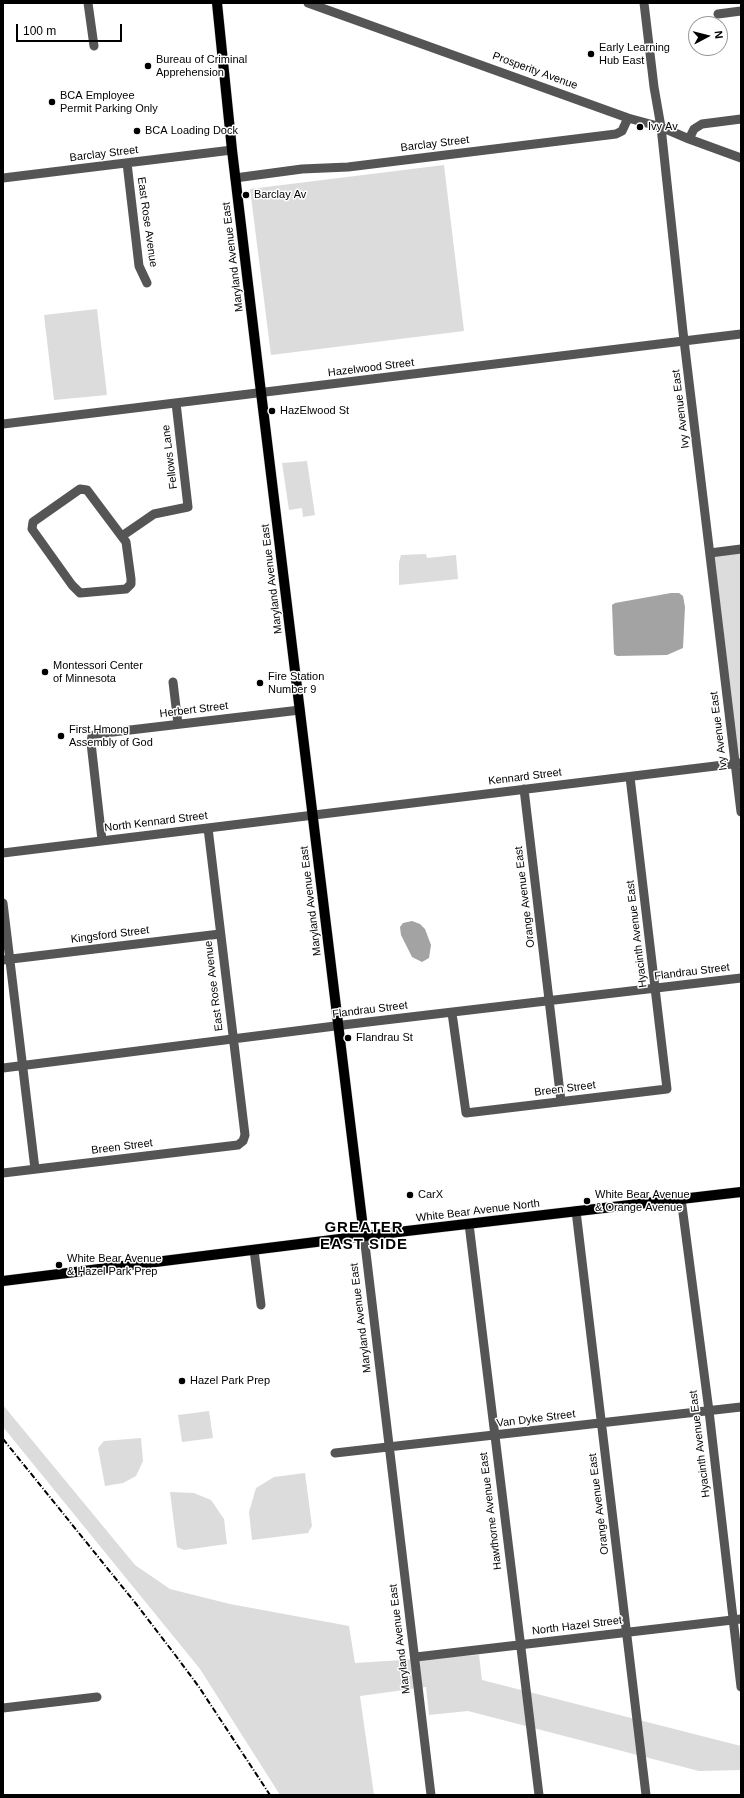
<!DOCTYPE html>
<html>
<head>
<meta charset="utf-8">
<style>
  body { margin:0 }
  #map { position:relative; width:744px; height:1798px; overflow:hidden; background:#fff; font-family:Helvetica,sans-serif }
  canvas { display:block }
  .frame { position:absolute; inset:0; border:4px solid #000; pointer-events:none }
  .north { position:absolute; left:688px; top:16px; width:40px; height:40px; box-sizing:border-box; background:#fff; border:1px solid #999; border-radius:50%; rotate:83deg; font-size:11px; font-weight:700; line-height:16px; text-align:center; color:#000 }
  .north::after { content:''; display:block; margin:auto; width:14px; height:18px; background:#000; clip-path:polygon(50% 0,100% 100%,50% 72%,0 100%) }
  .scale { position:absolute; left:16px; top:24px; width:106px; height:18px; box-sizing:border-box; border:2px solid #000; border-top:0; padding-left:5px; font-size:12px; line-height:14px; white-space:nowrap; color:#000; -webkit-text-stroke:3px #fff; paint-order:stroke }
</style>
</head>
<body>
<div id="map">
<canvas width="744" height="1798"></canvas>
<div class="frame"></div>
<div class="north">N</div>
<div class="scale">100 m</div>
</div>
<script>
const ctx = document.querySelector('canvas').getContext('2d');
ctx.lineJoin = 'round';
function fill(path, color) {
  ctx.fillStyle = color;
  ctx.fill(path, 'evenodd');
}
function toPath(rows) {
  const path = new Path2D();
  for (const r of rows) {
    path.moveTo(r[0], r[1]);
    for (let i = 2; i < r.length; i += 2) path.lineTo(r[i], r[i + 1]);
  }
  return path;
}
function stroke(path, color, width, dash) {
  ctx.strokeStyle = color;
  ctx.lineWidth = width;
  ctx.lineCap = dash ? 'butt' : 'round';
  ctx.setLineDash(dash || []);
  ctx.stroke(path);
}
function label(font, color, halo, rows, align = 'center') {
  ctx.font = font + ' Helvetica,sans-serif';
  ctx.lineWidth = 3;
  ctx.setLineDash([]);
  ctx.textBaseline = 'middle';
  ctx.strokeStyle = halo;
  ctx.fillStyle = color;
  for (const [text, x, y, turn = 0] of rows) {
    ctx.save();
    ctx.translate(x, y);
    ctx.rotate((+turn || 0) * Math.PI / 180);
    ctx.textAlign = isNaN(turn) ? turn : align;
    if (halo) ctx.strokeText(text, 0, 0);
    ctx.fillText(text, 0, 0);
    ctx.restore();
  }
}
fill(toPath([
  [444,165,464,331,271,355,250,189],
  [97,309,107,395,54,400,44,315],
  [307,461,315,515,303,517,302,508,289,510,282,463],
  [741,549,741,763,735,764,710,553],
  [426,554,427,558,456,555,458,579,399,585,399,562,401,555],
  [3,1405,135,1565,170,1589,230,1604,349,1626,355,1663,479,1655,482,1680,741,1746,741,1770,699,1771,468,1711,429,1715,426,1687,360,1696,374,1795,280,1795,200,1669,3,1427],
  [209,1411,213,1438,182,1442,178,1415],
  [141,1438,143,1461,136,1476,123,1483,105,1486,98,1448,104,1441],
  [305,1473,312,1526,308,1533,252,1540,249,1512,256,1488,274,1477],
  [170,1492,194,1493,211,1500,224,1519,227,1544,184,1550,177,1547]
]), '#dcdcdc');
fill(toPath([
  [671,593,679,593,683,596,685,607,683,648,667,655,617,656,614,654,612,605,615,603],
  [412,921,420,924,425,929,431,945,429,958,422,962,412,957,401,935,400,927,403,923]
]), '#a3a3a3');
const major = toPath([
  [217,3,232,150,260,384,364,1236],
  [3,1281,364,1236,741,1192]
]);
stroke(major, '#dbdbdb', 11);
stroke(toPath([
  [88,3,94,46],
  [308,3,628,118,661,127,689,139,741,158],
  [644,3,654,87,661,127,683,332,741,812],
  [718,14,741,11],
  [689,139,694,129,702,124,741,119],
  [127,163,139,266,147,283],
  [3,178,232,150],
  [235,178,302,169,348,167,616,134,622,131,628,118],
  [3,424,741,334],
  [80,489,87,490,126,542,131,579,131,584,126,589,80,593,72,585,32,529,33,522,80,489],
  [122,536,154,514,188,507,176,403],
  [710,553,741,549],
  [173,682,178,724],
  [524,789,561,1101],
  [102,840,91,743,92,736,96,734,300,710],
  [3,853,740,763],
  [3,903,35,1169],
  [3,960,220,934],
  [452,1013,466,1113,667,1089,630,777],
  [3,1068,351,1024,741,978],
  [3,1173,238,1145,243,1141,245,1135,208,828],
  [681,1198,709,1411,741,1687],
  [576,1211,646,1795],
  [469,1224,539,1795],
  [364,1236,431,1795],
  [254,1250,261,1305],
  [335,1453,741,1407],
  [416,1657,741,1619],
  [3,1708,97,1697]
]), '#555', 9);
stroke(major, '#000', 10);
stroke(toPath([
  [3,1439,137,1605,176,1656,199,1687,270,1795]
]), '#000', 2, [6, 2, 1, 2]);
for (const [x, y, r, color] of [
  [591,54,4,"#000"],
  [148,66,4,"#000"],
  [52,102,4,"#000"],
  [640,127,4,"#000"],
  [137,131,4,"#000"],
  [246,195,4,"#000"],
  [272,411,4,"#000"],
  [45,672,4,"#000"],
  [260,683,4,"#000"],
  [61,736,4,"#000"],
  [348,1038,4,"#000"],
  [410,1195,4,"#000"],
  [587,1201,4,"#000"],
  [59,1265,4,"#000"],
  [182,1381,4,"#000"]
]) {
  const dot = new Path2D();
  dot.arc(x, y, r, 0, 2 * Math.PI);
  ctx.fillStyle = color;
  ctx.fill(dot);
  stroke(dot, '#fff', 1.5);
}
label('11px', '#000', '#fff', [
  ["Early Learning",599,48],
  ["Hub East",599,61],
  ["Bureau of Criminal",156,60],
  ["Apprehension",156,73],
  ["BCA Employee",60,96],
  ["Permit Parking Only",60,109],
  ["Ivy Av",648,127],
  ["BCA Loading Dock",145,131],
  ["Barclay Av",254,195],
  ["HazElwood St",280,411],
  ["Montessori Center",53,666],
  ["of Minnesota",53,679],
  ["Fire Station",268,677],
  ["Number 9",268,690],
  ["First Hmong",69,730],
  ["Assembly of God",69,743],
  ["Flandrau St",356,1038],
  ["CarX",418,1195],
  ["White Bear Avenue",595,1195],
  ["& Orange Avenue",595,1208],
  ["White Bear Avenue",67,1259],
  ["& Hazel Park Prep",67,1272],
  ["Hazel Park Prep",190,1381]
], 'left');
label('11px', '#000', '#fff', [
  ["Prosperity Avenue",535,71,20],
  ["Barclay Street",435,144,-7],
  ["Barclay Street",104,154,-7],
  ["East Rose Avenue",147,222,82],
  ["Maryland Avenue East",233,257,-97],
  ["Hazelwood Street",371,368,-7],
  ["Ivy Avenue East",681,409,-97],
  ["Fellows Lane",170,457,-97],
  ["Maryland Avenue East",272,579,-97],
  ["Herbert Street",194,710,-7],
  ["Ivy Avenue East",719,731,-97],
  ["Kennard Street",525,777,-7],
  ["North Kennard Street",156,822,-7],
  ["Orange Avenue East",525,897,-97],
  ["Maryland Avenue East",311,901,-97],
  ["Hyacinth Avenue East",637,934,-97],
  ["Kingsford Street",110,935,-7],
  ["Flandrau Street",692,972,-7],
  ["East Rose Avenue",214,986,-97],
  ["Flandrau Street",370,1010,-7],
  ["Breen Street",565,1089,-7],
  ["Breen Street",122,1147,-7],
  ["White Bear Avenue North",478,1211,-7],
  ["Maryland Avenue East",361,1318,-97],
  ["Van Dyke Street",536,1419,-7],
  ["Hyacinth Avenue East",700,1444,-97],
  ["Orange Avenue East",599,1504,-97],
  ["Hawthorne Avenue East",491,1511,-97],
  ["North Hazel Street",577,1626,-7],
  ["Maryland Avenue East",400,1639,-97]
]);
ctx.letterSpacing = '1px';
label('bold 15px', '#000', '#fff', [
  ["GREATER",364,1228],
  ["EAST SIDE",364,1245]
]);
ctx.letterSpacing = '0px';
</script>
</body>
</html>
